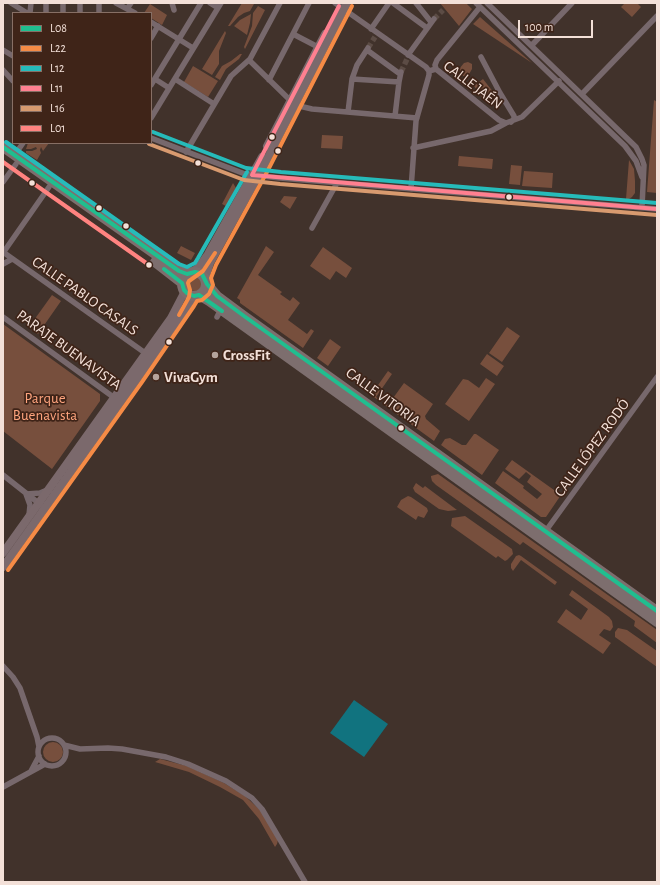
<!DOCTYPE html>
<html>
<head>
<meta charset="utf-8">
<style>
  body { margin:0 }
  #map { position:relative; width:660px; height:885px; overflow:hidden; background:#41322b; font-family:"Alegreya Sans",sans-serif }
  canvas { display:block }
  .frame { position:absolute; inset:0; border:4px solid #f3e0d8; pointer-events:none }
  .legend { position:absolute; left:12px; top:12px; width:140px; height:132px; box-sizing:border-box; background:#3f2418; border:1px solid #876f65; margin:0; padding:5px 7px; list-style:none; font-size:12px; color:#f3e0d8 }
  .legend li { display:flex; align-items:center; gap:8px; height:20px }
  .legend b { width:20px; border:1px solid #876f65 }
  .scale { position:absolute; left:518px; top:20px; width:75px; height:18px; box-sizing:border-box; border:2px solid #f3e0d8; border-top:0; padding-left:5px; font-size:12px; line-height:14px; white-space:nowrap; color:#f3e0d8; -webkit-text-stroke:3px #3f2418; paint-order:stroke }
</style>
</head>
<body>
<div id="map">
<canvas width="660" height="885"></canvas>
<div class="frame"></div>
<ul class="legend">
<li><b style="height:5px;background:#20be8f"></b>L08</li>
<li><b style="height:5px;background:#f58b46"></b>L22</li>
<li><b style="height:5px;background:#26bbba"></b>L12</li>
<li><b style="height:5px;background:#ff8090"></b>L11</li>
<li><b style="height:5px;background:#d89a6f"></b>L16</li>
<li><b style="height:5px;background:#ff8380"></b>L01</li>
</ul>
<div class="scale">100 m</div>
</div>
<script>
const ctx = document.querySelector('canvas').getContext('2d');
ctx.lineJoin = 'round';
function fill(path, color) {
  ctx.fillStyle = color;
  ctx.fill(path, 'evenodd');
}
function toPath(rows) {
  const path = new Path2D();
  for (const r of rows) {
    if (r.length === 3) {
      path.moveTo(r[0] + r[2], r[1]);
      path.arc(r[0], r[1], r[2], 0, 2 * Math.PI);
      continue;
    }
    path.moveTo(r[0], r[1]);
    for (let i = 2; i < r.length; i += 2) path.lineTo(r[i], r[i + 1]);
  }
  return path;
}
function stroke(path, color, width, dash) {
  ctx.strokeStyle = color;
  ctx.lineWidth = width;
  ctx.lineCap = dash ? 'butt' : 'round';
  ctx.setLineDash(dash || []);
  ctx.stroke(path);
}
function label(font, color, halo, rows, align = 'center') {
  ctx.font = font + ' "Alegreya Sans",sans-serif';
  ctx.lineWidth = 3.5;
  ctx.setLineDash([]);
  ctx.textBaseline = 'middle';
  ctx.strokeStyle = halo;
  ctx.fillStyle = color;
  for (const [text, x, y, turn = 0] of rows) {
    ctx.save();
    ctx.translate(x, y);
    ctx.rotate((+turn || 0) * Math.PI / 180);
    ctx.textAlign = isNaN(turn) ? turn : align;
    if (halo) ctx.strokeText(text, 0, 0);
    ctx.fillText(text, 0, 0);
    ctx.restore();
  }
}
fill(toPath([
  [242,3,254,4,250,11,244,13,238,17,230,26,228,26],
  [440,3,466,3,472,9,459,26],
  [625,3,637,3,641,7,632,17,621,7],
  [150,4,167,15,162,25,151,18,151,13,144,13],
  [258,6,265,10,245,49,244,47,252,26,253,13],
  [251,14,250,23,247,35,234,26,240,20],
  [480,17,532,63,473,24],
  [225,31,226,33,219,51,219,64,212,75,202,69],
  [240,54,242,54,239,59,226,69,220,80,215,77,222,66,231,61],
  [468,62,472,64,472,69,468,76,463,76,461,74,459,69,464,63],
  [193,66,218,81,208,97,184,82],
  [483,79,494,93,484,100,474,86],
  [654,100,657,102,657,193,647,192],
  [322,135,343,136,342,149,321,148],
  [28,143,49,143,43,151,41,147,40,150,41,153,37,160,26,153,26,151,32,151,37,149,36,147,31,149,26,149],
  [459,156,493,159,492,169,458,166],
  [629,160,634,169,635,181,635,193,632,197,629,199,626,199],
  [511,165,522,166,520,185,509,184],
  [524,171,553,173,552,188,522,186],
  [233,183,236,188,226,206,222,204],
  [284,196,297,197,290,209,280,202],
  [181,246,195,253,191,260,177,253],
  [266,246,274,252,258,275,282,292,280,294,290,301,293,297,300,303,288,320,307,334,311,329,314,331,303,348,240,303,240,300,237,298],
  [323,247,352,268,346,278,336,271,330,280,310,266],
  [195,283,8],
  [52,295,61,301,38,334,29,327],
  [3,324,100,394,100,401,52,469,3,431],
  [507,327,520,336,502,362,489,353],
  [330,339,341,347,328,366,317,358],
  [487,354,504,366,497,376,480,364],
  [388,371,392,374,376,397,379,399,378,400,371,395],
  [486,378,495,384,469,421,445,404,463,379,468,380,479,388],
  [404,383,433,404,425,416,426,419,440,431,434,441,383,404,384,403,388,405],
  [474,434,476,434,499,450,482,475,441,445,445,439,450,438,462,445,466,445],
  [512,460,561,495,546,517,541,517,495,483,503,471,524,486,523,488,537,499,542,494,527,482,531,476,526,472,519,479,505,469],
  [438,474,657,630,657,643,634,626,635,621,523,542,520,545,436,485,432,481,431,477,431,476],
  [416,483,423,488,425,486,457,510,448,511,439,509,415,492,413,488],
  [408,496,411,497,427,508,428,511,424,518,418,516,416,520,397,507,401,500],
  [465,516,512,549,513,554,507,560,505,561,498,556,496,558,451,526,452,518],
  [519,555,521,556,557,582,555,585,521,560,513,571,511,568,511,564,516,556],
  [572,590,609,617,612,621,613,627,611,630,610,631,604,629,599,635,611,643,603,654,557,622,566,609,581,620,588,609,569,595],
  [618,628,627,630,657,651,657,667,615,637,615,632],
  [53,752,10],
  [160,759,187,766,224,783,245,796,261,811,278,840,277,844,275,847,259,819,243,800,220,787,189,772,155,762]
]), '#774f3d');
fill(toPath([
  [354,700,388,724,364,757,330,733]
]), '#11737f');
stroke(toPath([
  [434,19,443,10],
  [368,48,375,37],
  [401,72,407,59]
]), '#5c4c45', 5.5, [5.5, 3]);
stroke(toPath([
  [11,3,27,13],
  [46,3,46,13],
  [80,3,80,13],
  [99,3,99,13],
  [116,3,135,13],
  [172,3,174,10],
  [210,3,218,8],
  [335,3,426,67,429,71],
  [393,3,427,28],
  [416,3,431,22],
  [476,3,625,146,636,161,642,177],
  [487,3,636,147,642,159,644,165,642,207],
  [127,9,131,3],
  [30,13,31,3],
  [63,13,63,3],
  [151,22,193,48],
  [371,29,389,3],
  [293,34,318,47],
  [151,38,158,26],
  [532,45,572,3],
  [3,50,13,56],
  [367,50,400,74],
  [408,55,434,19],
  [481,57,500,93,514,116,514,119,511,122],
  [249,60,295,105,312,109,417,118],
  [436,69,435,65,437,60,480,7],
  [3,70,13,81],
  [429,71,436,69,499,120,506,123,522,117,559,81],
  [155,79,169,88],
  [175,79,214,104],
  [352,79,399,82],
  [269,80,309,3],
  [151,85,201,3],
  [582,94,657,16],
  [348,112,352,79,357,65,368,48],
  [395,116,399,82,401,72],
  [151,118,221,3],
  [151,138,245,174,280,178,657,209],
  [413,148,491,131,506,123],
  [186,152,231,76,250,59,280,3],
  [14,156,23,143],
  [3,182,16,164],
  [411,189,416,121,429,75,429,71],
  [312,228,337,183],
  [3,252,148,355],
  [3,253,49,187],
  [3,264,12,259],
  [3,317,116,399],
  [217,317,219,313],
  [3,475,41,505],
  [26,494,40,493,47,490],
  [26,494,30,505,29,515],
  [545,532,657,377],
  [3,666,13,677,20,688,37,737,39,747],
  [52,752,14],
  [64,745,80,749,108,748,122,749,166,757,188,764,226,781,252,798,262,809,305,882],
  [31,771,39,756],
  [3,787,45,764]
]), '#77686c', 5.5);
stroke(toPath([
  [267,146,325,34],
  [192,272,199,267,208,254,262,157],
  [205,278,210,263,262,169,347,3],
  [3,553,171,318,183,295,184,290],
  [3,567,137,379,194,296]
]), '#7b696c', 8);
stroke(toPath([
  [3,147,176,269,187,274],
  [155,262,182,283],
  [194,284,12],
  [207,284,217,296,244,316,657,611],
  [199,295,209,301,657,622]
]), '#7d6e6e', 10);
stroke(toPath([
  [3,147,179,271,187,274,195,272,202,274,207,284,217,296,244,316,657,611],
  [164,269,182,283,184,290,187,293,194,296,199,295,222,311]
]), '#20be8f', 4);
stroke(toPath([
  [179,315,189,297,190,290,188,283,189,281,203,271,215,253],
  [8,570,142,382,194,306,197,301,202,300,209,294,213,285,211,278,216,265,267,172,352,6]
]), '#f58b46', 4);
stroke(toPath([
  [153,132,246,168,281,172,657,203],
  [6,142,179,264,187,267,195,263,198,258,247,172]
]), '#26bbba', 4);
stroke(toPath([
  [339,6,252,175,657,209]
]), '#ff8090', 4);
stroke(toPath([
  [149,144,244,180,280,184,657,215]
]), '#d89a6f', 4);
stroke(toPath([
  [3,162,149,265]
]), '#ff8380', 4);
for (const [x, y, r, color] of [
  [272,137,3.5,"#f3e0d8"],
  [278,151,3.5,"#f3e0d8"],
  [198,163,3.5,"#f3e0d8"],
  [32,183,3.5,"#f3e0d8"],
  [509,197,3.5,"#f3e0d8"],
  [99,208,3.5,"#f3e0d8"],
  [126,226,3.5,"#f3e0d8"],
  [149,265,3.5,"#f3e0d8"],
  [169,342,3.5,"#f3e0d8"],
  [215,355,4,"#b5a39b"],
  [156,377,4,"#b5a39b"],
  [401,428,3.5,"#f3e0d8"]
]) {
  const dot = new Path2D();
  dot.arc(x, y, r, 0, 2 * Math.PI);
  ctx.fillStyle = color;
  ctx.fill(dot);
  stroke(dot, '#3f2418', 1.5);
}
label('15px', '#f3e0d8', '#3f2418', [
  ["CALLE JAÉN",473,85,37],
  ["CALLE PABLO CASALS",85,296,35],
  ["PARAJE BUENAVISTA",69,350,36],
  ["CALLE VITORIA",383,397,36],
  ["CALLE LÓPEZ RODÓ",592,448,-54]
]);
label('bold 15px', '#f3e0d8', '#3f2418', [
  ["CrossFit",223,355],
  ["VivaGym",164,377]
], 'left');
label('15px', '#fea47e', '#3f2418', [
  ["Parque",45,398],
  ["Buenavista",45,415]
]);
</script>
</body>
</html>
